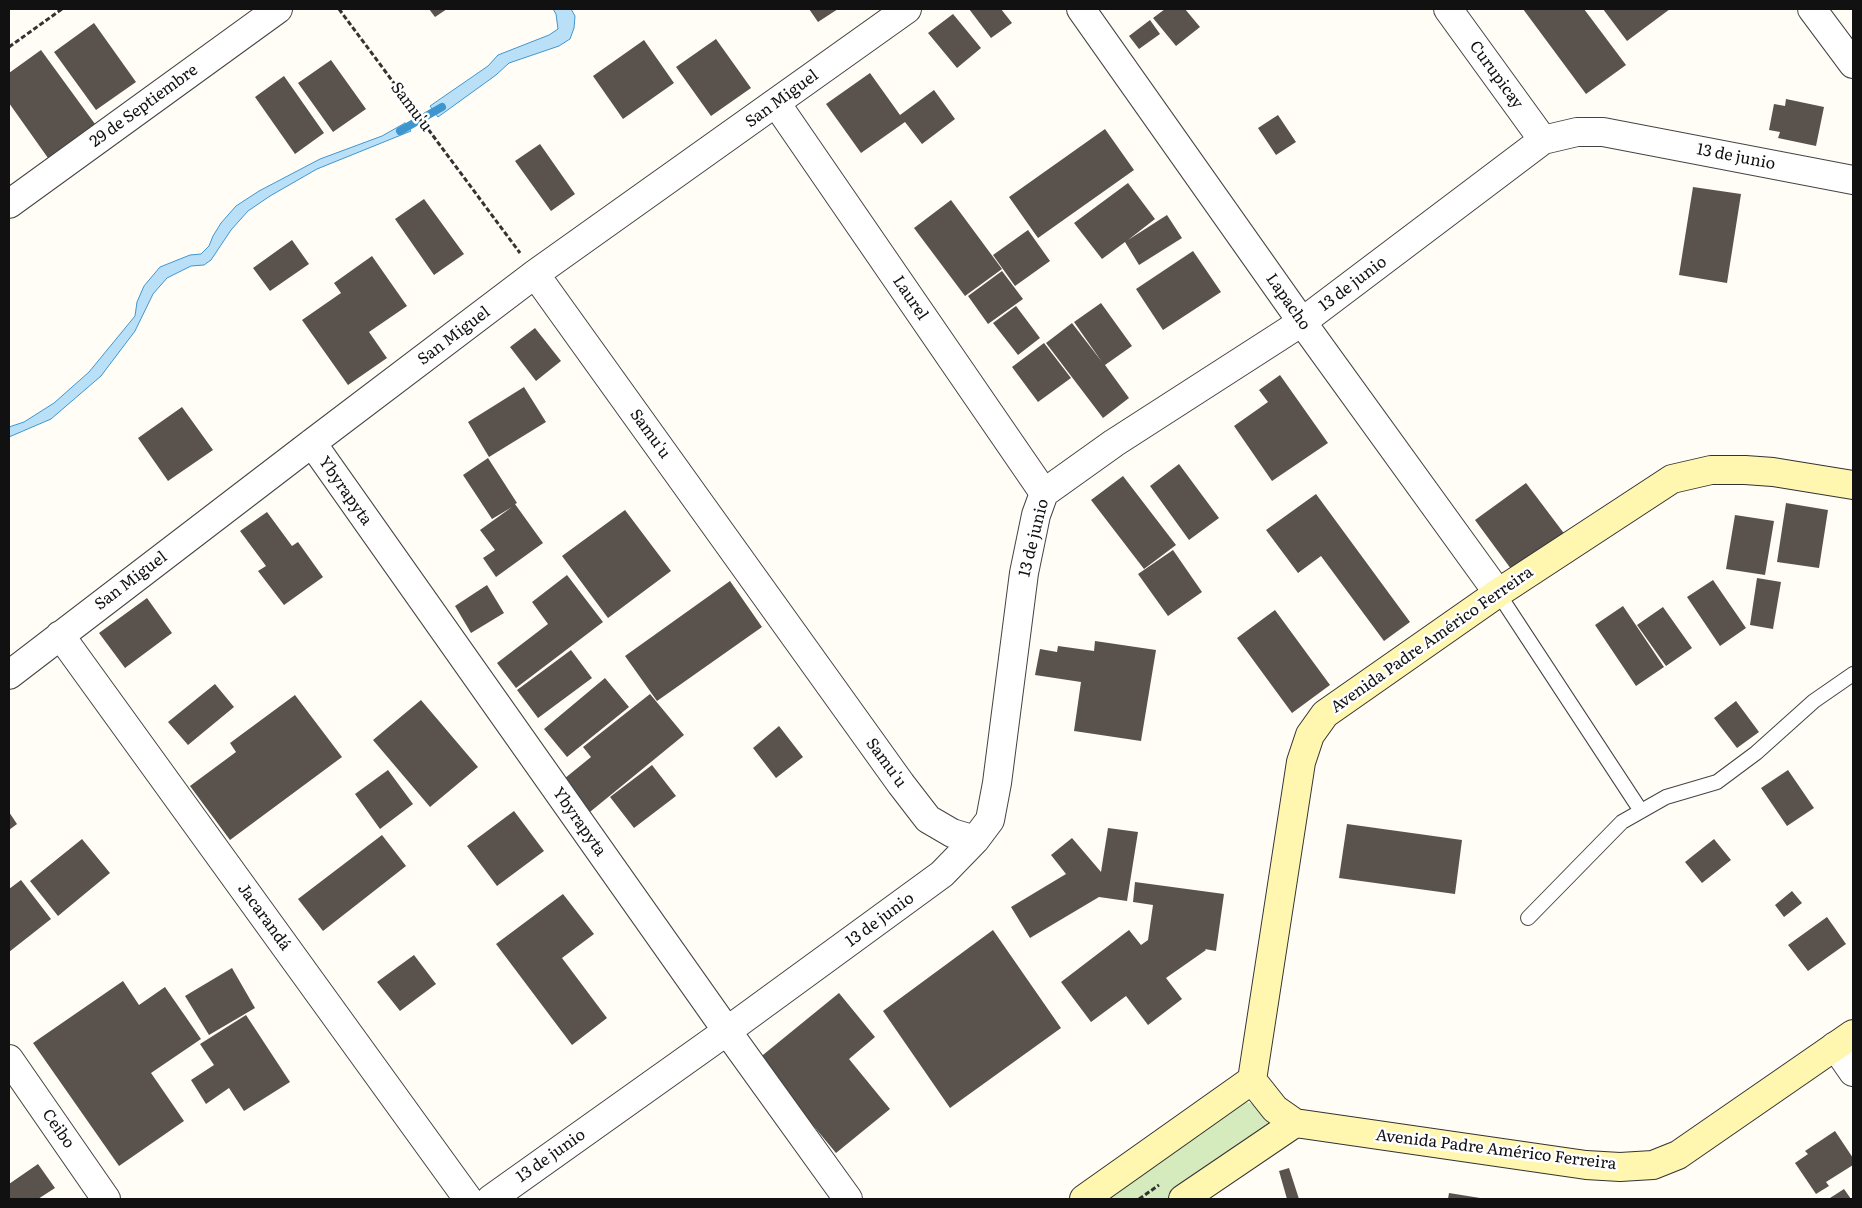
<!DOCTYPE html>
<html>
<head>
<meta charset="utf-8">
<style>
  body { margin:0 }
  #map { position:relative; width:1862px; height:1208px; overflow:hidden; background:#fffdf5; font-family:Literata,serif }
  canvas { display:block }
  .frame { position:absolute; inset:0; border:10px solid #111; pointer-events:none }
</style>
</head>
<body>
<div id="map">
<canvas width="1862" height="1208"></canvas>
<div class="frame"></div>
</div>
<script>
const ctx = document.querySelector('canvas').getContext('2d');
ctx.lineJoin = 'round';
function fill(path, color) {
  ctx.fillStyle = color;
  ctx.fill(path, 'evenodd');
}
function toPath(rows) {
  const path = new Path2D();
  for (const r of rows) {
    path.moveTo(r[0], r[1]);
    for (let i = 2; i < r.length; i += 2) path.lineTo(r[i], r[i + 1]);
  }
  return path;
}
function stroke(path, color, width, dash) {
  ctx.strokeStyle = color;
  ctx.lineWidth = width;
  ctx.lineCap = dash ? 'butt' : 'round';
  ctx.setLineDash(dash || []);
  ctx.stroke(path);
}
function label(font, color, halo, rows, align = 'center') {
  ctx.font = font + ' Literata,serif';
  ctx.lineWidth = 5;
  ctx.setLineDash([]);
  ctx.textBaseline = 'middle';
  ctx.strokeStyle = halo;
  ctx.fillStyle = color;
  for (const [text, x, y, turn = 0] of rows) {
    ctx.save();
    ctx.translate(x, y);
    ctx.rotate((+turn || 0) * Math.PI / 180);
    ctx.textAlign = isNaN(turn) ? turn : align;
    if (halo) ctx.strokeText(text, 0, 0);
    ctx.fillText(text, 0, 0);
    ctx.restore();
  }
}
fill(toPath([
  [1240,1100,1250,1103,1256,1106,1270,1126,1186,1199,1099,1199]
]), '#d5ebbd');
const water = toPath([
  [553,9,571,9,575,16,574,28,570,39,559,46,509,63,496,75,438,117,430,106,488,66,498,55,549,35,558,29,556,14,553,9],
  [405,123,411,131,317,169,270,196,248,211,231,230,211,260,204,265,191,266,167,278,153,294,135,331,101,376,51,419,9,437,9,427,24,422,54,403,89,372,135,316,137,302,144,286,160,267,190,255,201,254,209,246,213,236,221,223,236,206,259,191,320,159,382,136,405,123]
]);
fill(water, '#b9e0f7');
stroke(water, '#3f96cf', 1);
stroke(toPath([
  [400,131,442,107]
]), '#3f96cf', 8);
fill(toPath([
  [429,9,447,9,435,17],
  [809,9,838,9,818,22],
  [969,9,1001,9,1012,23,991,38],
  [1165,9,1185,9,1200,27,1176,46,1153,18],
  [1523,9,1584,9,1626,65,1586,94],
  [1603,9,1670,9,1627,41],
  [953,14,981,48,957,68,928,33],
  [1150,20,1160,34,1139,49,1129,36],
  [94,23,136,82,96,110,54,52],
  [716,39,751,88,711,116,676,67],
  [644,40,674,83,623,119,593,76],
  [41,50,95,124,48,158,9,103,9,73],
  [331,60,366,109,333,132,298,83],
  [870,73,900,115,934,90,955,119,922,144,905,122,861,153,826,104],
  [284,76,324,133,295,154,255,97],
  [1786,99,1824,107,1816,146,1778,138,1780,132,1769,130,1774,104,1785,106],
  [1278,115,1296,142,1276,155,1258,128],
  [1105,129,1134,170,1038,238,1009,197],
  [540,144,575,194,551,211,515,161],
  [1128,183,1155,219,1128,240,1167,215,1182,238,1139,265,1125,242,1102,259,1074,223],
  [1693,187,1741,194,1727,283,1679,275],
  [424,199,464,254,434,275,395,219],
  [951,200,1002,269,965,296,914,228],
  [1028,230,1050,261,1015,286,993,255],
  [292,240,309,264,270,291,253,268],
  [1193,251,1221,292,1163,330,1136,289],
  [372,256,407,306,369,332,387,358,348,385,302,320,341,293,334,283],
  [1002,271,1023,299,988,324,968,296],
  [1101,303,1132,346,1105,365,1129,398,1103,418,1046,343,1072,323,1102,362,1074,322],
  [1016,306,1040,338,1018,355,993,323],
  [535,328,561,361,536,381,510,347],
  [1044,343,1071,378,1038,402,1012,367],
  [1280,375,1328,443,1272,481,1234,426,1268,402,1259,390],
  [524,387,546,422,489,457,468,422],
  [182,407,213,450,168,481,138,438],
  [488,458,517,503,515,504,543,543,496,577,483,558,495,550,480,530,512,507,492,519,463,475],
  [1179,464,1219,518,1189,540,1150,486],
  [1123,476,1176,545,1144,569,1091,500],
  [1526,483,1566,536,1514,573,1475,520],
  [1316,494,1410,622,1384,641,1321,556,1298,573,1266,530],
  [1786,503,1828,510,1819,568,1777,562],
  [625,510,671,571,608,618,562,556],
  [267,512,292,546,298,542,323,577,284,605,258,571,266,566,240,531],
  [1735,515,1774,521,1765,575,1726,569],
  [1173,550,1202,592,1168,616,1138,574],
  [567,575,603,622,516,688,497,663,548,624,532,602],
  [1757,578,1781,582,1773,629,1750,625],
  [1713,580,1746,628,1720,646,1687,597],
  [730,581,762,627,657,701,625,656],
  [487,585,504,613,471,633,455,606],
  [147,598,172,633,125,668,99,633],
  [1623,606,1664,667,1636,686,1595,625],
  [1663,607,1692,648,1666,666,1637,625],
  [1275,610,1330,685,1292,713,1237,638],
  [1095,641,1156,650,1141,741,1074,731,1081,682,1035,675,1040,649,1057,652,1058,646,1094,651],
  [571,650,592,678,538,718,517,690],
  [605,678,629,707,567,757,544,729],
  [215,684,234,707,188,745,168,722],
  [650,694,684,735,585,816,559,783,591,757,583,747],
  [295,695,342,757,230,840,190,786,236,752,230,743],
  [421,700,478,767,430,807,373,740],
  [1736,701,1759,732,1737,748,1714,718],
  [779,726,803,757,776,778,753,748],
  [652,765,676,796,634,828,610,797],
  [388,770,413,804,380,829,355,794],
  [1788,770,1814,808,1787,826,1761,788],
  [514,811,544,851,497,886,467,846],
  [9,812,17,824,9,830],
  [1347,824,1462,840,1455,894,1339,878],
  [1108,828,1138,832,1127,901,1099,897,1030,938,1011,907,1066,874,1051,855,1072,838,1101,872],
  [382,835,406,866,323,931,298,899],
  [82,839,110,873,58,916,30,881],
  [1714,839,1731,860,1702,883,1685,862],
  [21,880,51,919,9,952,9,889],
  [1135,882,1224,894,1216,951,1205,949,1206,950,1166,978,1182,999,1148,1025,1126,996,1091,1022,1061,982,1129,930,1141,945,1148,940,1153,905,1133,902],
  [1792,891,1802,903,1784,917,1775,905],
  [563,894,594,934,562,958,607,1018,572,1045,496,944],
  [1827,917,1846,944,1808,971,1788,945],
  [993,930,1061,1028,950,1108,883,1011],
  [414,955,436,984,400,1011,377,982],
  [232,968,255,1008,209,1035,185,996],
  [123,981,139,1005,165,987,201,1039,151,1073,184,1121,119,1166,33,1043],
  [839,993,875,1037,849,1059,890,1109,836,1153,758,1059],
  [246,1015,290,1082,244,1111,229,1088,206,1104,191,1080,214,1065,200,1044],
  [1835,1131,1853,1158,1853,1165,1826,1182,1829,1186,1816,1194,1795,1163,1808,1154,1805,1151],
  [38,1164,55,1188,38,1199,9,1199,9,1184],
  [1289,1168,1299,1199,1287,1199,1279,1171],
  [1844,1189,1851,1199,1830,1199,1830,1198],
  [1449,1193,1480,1198,1480,1199,1448,1199]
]), '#5a524d');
const lane = toPath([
  [1498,593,1641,811],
  [1528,918,1622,822,1666,797,1717,782,1756,753,1814,701,1853,674]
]);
const street = toPath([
  [1081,9,1302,322,1498,593],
  [1448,9,1543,140],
  [1812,9,1853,64],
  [776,103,1044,493],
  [9,204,278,9],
  [535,274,901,784,928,819,952,833,975,840],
  [312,443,727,1031,848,1199],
  [60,635,468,1199],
  [9,675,312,443,535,274,907,9],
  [1835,1046,1853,1072],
  [9,1059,106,1199],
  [491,1199,727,1031,942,874,975,840,990,820,997,783,1024,573,1036,515,1044,493,1114,443,1302,322,1543,140,1577,132,1603,132,1853,180]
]);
const secondary = toPath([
  [1252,1080,1275,1109,1295,1123],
  [1084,1199,1252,1080,1301,762,1310,735,1325,714,1498,593,1672,479,1711,470,1745,470,1773,472,1853,485],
  [1183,1199,1295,1123,1586,1165,1620,1167,1653,1165,1678,1155,1853,1034]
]);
stroke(lane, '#444', 16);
stroke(street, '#444', 30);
stroke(secondary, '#333', 30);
stroke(toPath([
  [339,9,520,253],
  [9,47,62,9],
  [1139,1199,1159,1185]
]), '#333', 3, [5, 2.5]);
stroke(lane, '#fff', 14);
stroke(street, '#fff', 28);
stroke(secondary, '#fff6b0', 28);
label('16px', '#111', '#fff', [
  ["Curupicay",1496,75,54],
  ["San Miguel",782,99,-36],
  ["29 de Septiembre",144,106,-36],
  ["Samu'u",411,107,53],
  ["13 de junio",1736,157,11],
  ["13 de junio",1353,284,-37],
  ["Laurel",910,298,56],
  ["Lapacho",1288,302,55],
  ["San Miguel",454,336,-37],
  ["Samu'u",650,434,54],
  ["Ybyrapyta",345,491,55],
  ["13 de junio",1034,538,-76],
  ["San Miguel",131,581,-37],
  ["Avenida Padre Américo Ferreira",1432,640,-35],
  ["Samu'u",886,763,54],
  ["Ybyrapyta",579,822,55],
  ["Jacarandá",264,917,54],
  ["13 de junio",880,920,-36],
  ["Ceibo",58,1129,55],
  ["Avenida Padre Américo Ferreira",1496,1150,7],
  ["13 de junio",551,1156,-35]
]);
</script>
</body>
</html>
